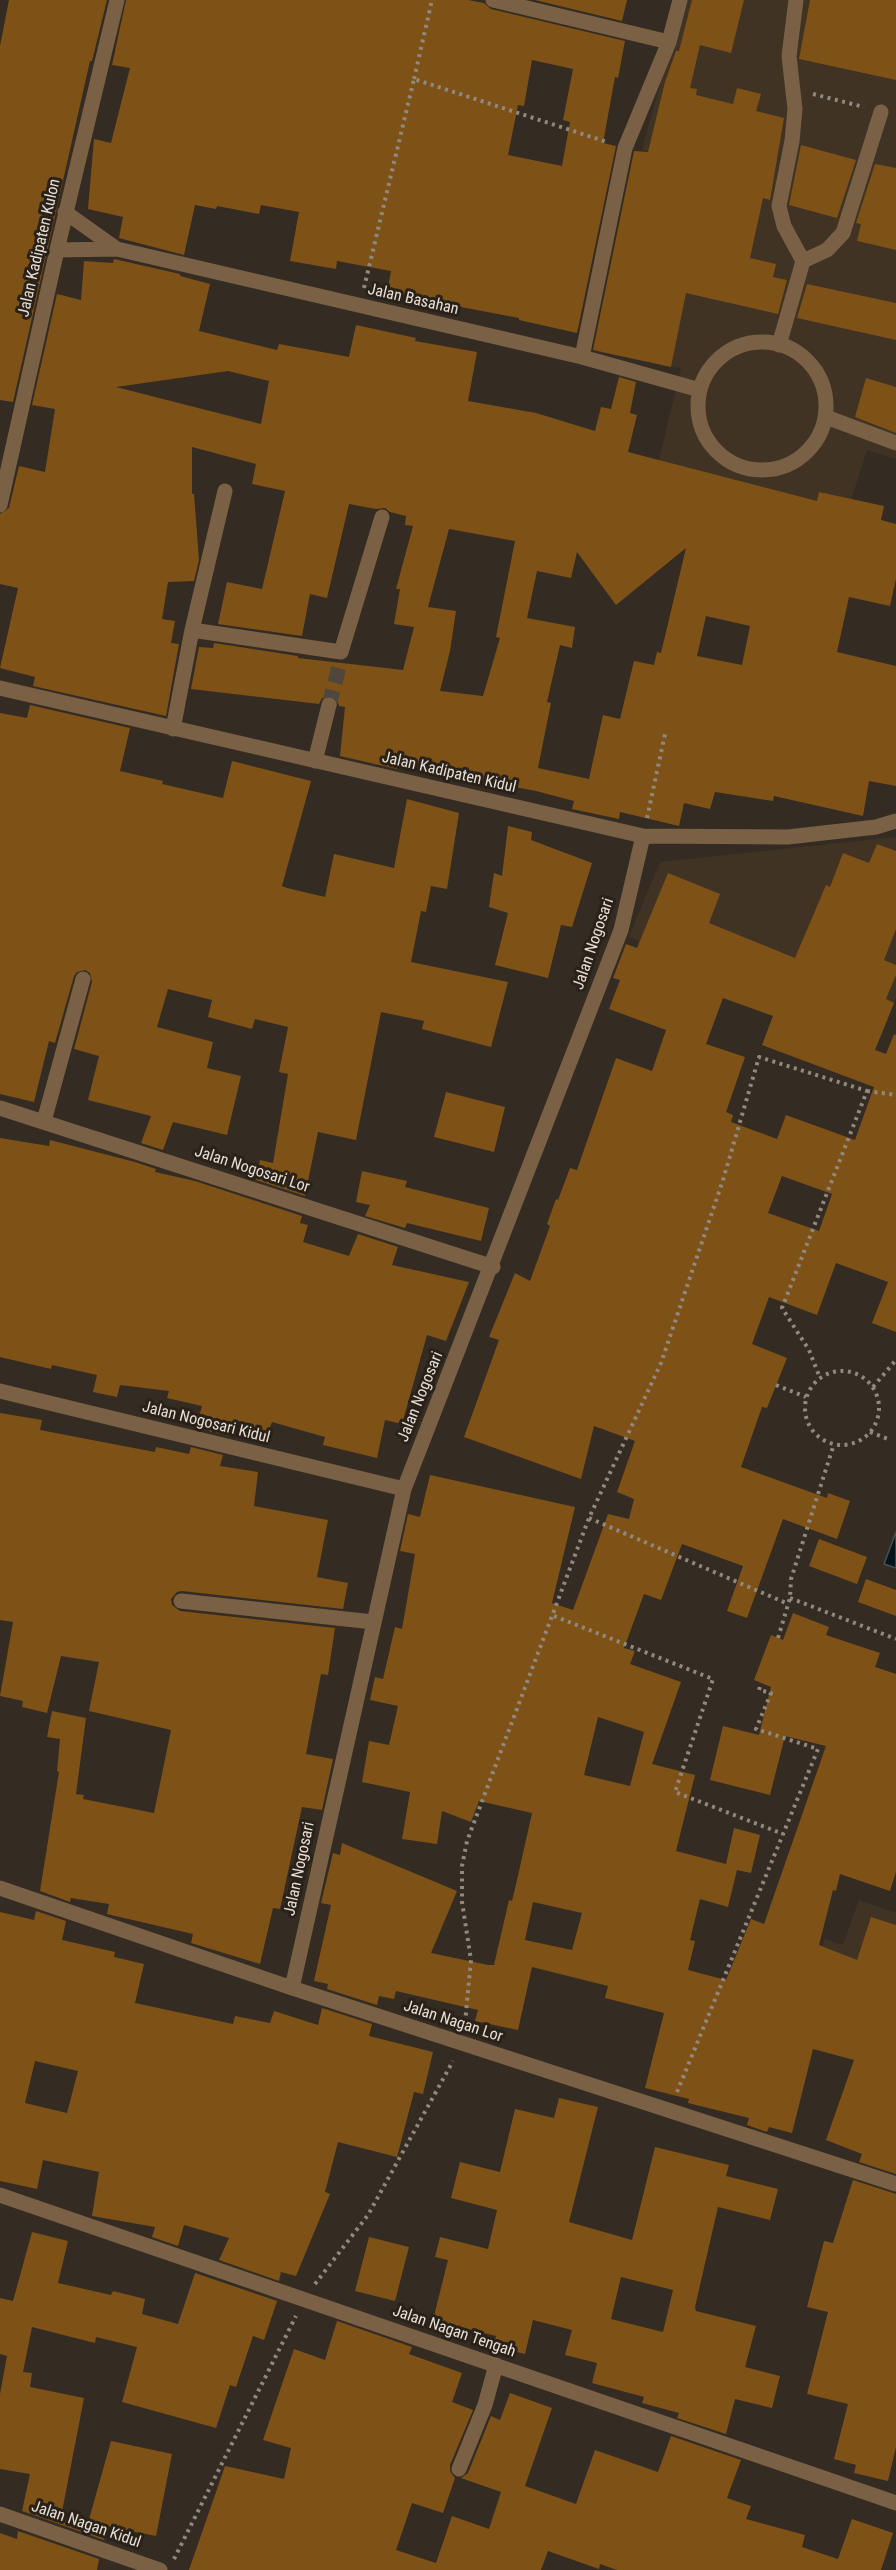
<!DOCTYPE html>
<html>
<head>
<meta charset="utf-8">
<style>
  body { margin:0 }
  canvas { display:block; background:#342b22 }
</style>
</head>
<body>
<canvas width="896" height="2570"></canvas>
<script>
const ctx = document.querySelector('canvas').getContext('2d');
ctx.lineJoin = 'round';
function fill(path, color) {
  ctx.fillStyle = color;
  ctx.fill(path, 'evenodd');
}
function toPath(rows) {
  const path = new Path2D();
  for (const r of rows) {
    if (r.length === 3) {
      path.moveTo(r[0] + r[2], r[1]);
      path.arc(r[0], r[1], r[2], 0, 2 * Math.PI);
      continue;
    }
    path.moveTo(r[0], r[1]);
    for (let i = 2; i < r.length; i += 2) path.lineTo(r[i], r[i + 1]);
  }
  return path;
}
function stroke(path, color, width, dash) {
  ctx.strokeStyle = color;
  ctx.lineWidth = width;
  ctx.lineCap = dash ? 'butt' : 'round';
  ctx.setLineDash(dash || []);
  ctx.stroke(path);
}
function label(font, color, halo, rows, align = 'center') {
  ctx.font = font + ' "Roboto Condensed",sans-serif';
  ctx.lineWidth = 6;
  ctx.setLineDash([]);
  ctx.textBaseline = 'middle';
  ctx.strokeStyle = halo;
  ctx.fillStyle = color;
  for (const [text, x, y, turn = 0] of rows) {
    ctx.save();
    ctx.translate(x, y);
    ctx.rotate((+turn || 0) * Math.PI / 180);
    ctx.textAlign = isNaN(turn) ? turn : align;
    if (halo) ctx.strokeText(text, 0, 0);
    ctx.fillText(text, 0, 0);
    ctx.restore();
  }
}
fill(toPath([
  [683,0,896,0,896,459,867,450,843,525,655,477,681,368,598,352,619,260,719,172,642,150],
  [896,837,896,997,881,1037,629,937,660,862],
  [859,1900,896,1913,896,2025,806,1993,825,1939,843,1945]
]), '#403324');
const water = toPath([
  [896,1532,896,1568,884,1564,896,1532]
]);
fill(water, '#07141b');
stroke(water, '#4a5154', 1.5);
fill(toPath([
  [9,0,107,0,92,61,90,61,13,402,0,400,0,46],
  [126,0,468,0,484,3,491,9,625,41,618,78,615,77,603,143,616,146,577,333,519,320,519,318,387,293,391,271,337,261,336,269,290,261,299,212,261,205,259,214,217,206,216,209,195,205,184,255,119,238,123,217,88,209,94,139,111,143,130,68,112,65],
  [532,60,573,69,563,120,570,122,562,166,508,155,518,105,524,106],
  [535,0,627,0,622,21],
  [692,0,744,0,731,53,700,45,690,88,697,89,696,95,733,104,737,88,761,94,756,111,784,118,770,200,763,198,750,258,776,264,773,277,787,280,778,314,686,293,671,367,593,350,634,151,648,152,665,82,676,51,679,51],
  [810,0,896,0,896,80,799,59],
  [801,145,856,160,837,218,789,205],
  [875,164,896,168,896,250,857,241,861,224,856,223],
  [114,259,180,274,180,276,210,284,199,331,277,350,279,344,349,357,356,325,416,338,415,341,477,352,468,401,536,413,595,431,601,407,611,409,619,377,636,382,630,413,637,415,628,452,817,501,819,492,884,506,881,520,896,524,896,579,890,606,849,597,837,652,896,666,896,786,869,781,863,816,774,796,773,801,715,792,710,809,684,803,679,826,620,812,619,819,572,809,574,801,536,791,398,764,397,769,340,756,345,707,339,706,336,698,332,696,322,698,319,704,191,689,199,647,213,648,214,643,298,656,298,658,403,670,414,627,394,624,400,589,396,589,413,526,405,525,406,516,390,512,385,508,376,509,349,504,327,598,310,594,302,636,218,624,227,582,262,589,285,491,252,484,256,464,192,447,192,494,194,494,199,560,194,581,168,582,162,619,175,621,171,643,179,644,166,716,33,686,35,677,0,668,18,588,0,584,0,514,9,508,19,466,45,472,55,409,32,405,57,294,81,300,84,261,113,263],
  [228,371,269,381,261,424,116,387],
  [449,529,515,541,496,637,500,638,483,696,440,691,450,651,456,611,428,607],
  [686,548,661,653,657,652,654,665,634,661,620,719,603,715,589,779,538,768,551,703,547,702,560,645,572,648,575,627,527,618,537,571,571,578,577,552,616,605],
  [706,616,750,626,742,665,697,656],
  [807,284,896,303,896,340,797,318],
  [866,378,896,387,896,433,855,417],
  [30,705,130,728,120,771,163,781,162,784,223,798,232,761,311,781,282,886,287,888,325,897,334,854,394,868,407,799,459,813,447,889,431,886,426,912,421,911,411,962,508,982,491,1047,422,1029,424,1021,381,1012,356,1140,318,1132,305,1196,256,1180,260,1160,273,1163,288,1074,279,1072,288,1027,255,1019,252,1029,208,1017,212,1000,168,989,157,1027,213,1042,207,1068,241,1076,227,1135,173,1122,163,1150,141,1143,151,1116,88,1100,99,1056,74,1049,92,982,90,973,85,970,77,972,74,976,55,1043,49,1041,34,1102,0,1094,0,713,27,718],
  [508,826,532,832,531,840,592,863,572,927,561,925,548,978,495,965,508,913,489,907,494,873,502,876],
  [877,844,896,851,896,929,884,960,896,965,896,975,886,999,894,1003,875,1050,886,1054,894,1034,896,1035,896,1332,872,1323,888,1282,836,1263,817,1315,769,1297,752,1344,787,1358,767,1408,762,1407,741,1467,827,1498,828,1493,850,1501,837,1539,783,1519,747,1618,727,1611,743,1566,682,1544,661,1600,644,1594,624,1648,635,1651,630,1664,681,1682,652,1764,695,1775,676,1851,726,1864,734,1828,760,1835,751,1873,737,1870,728,1907,700,1899,690,1940,695,1941,688,1970,726,1980,751,1919,764,1924,826,1746,785,1736,770,1795,710,1780,723,1726,759,1735,771,1687,754,1680,771,1635,783,1640,793,1613,829,1627,826,1635,880,1653,875,1667,896,1674,896,1872,890,1891,840,1874,836,1891,833,1890,819,1945,857,1960,871,1917,896,1925,896,2174,859,2162,862,2154,826,2140,854,2060,813,2049,792,2133,769,2127,767,2132,747,2125,749,2118,688,2103,689,2099,645,2088,664,2013,605,1998,608,1986,532,1967,518,2030,475,2021,478,2010,396,1991,394,1999,379,1996,377,2005,327,1989,328,1984,314,1981,331,1905,321,1903,333,1853,340,1855,342,1843,457,1891,431,1953,488,1965,494,1965,509,1900,512,1901,517,1880,532,1813,479,1801,471,1822,442,1811,437,1844,402,1839,410,1792,362,1782,369,1741,389,1745,398,1706,370,1700,375,1677,383,1679,395,1627,402,1629,415,1554,400,1551,408,1514,420,1517,430,1475,575,1507,552,1603,573,1610,608,1514,629,1519,634,1499,617,1492,635,1441,594,1426,581,1479,464,1437,499,1340,489,1337,515,1273,530,1281,550,1226,547,1224,556,1199,558,1200,570,1168,577,1170,616,1058,652,1071,666,1030,609,1009,620,980,613,978,626,944,637,948,668,873,720,894,709,923,795,958,826,885,830,887,843,853,869,863],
  [723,998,773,1016,762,1045,874,1087,855,1140,786,1115,777,1139,731,1122,733,1115,726,1112,745,1057,706,1044],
  [782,1176,832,1194,819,1231,768,1213],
  [598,1717,644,1732,630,1786,584,1775],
  [533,1902,582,1913,572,1950,525,1940],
  [446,1092,505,1107,494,1152,434,1137],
  [0,1138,49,1146,50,1140,135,1162,156,1169,155,1172,195,1181,302,1216,300,1223,308,1225,303,1242,349,1256,358,1234,398,1247,392,1265,469,1282,446,1341,427,1335,402,1424,385,1420,377,1458,323,1445,325,1437,272,1422,268,1432,234,1419,229,1436,196,1428,202,1406,167,1398,169,1391,120,1385,117,1397,93,1392,97,1375,52,1365,51,1369,0,1357],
  [362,1171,407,1181,405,1187,489,1208,481,1241,407,1223,405,1228,365,1216,370,1205,356,1202],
  [0,1413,42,1420,40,1430,113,1444,155,1452,156,1447,189,1454,191,1447,223,1455,220,1466,258,1472,254,1506,328,1520,317,1577,348,1583,343,1609,182,1591,177,1592,171,1599,172,1605,180,1611,335,1628,328,1675,321,1674,306,1754,333,1759,322,1810,302,1807,280,1909,273,1908,260,1964,191,1943,193,1934,107,1914,109,1904,71,1898,70,1902,40,1891,59,1772,57,1771,60,1739,47,1737,52,1711,86,1718,76,1794,84,1795,83,1799,154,1813,171,1730,89,1711,99,1662,61,1656,47,1713,22,1707,23,1701,0,1696,13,1622,0,1620],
  [819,1539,867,1557,857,1584,809,1566],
  [866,1579,896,1590,896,1616,858,1602],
  [36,1911,66,1921,62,1940,115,1952,114,1957,144,1964,135,2003,233,2024,235,2016,270,2023,274,2011,318,2025,322,2008,372,2024,369,2036,433,2052,423,2094,414,2092,397,2157,338,2142,325,2192,330,2194,296,2276,281,2272,279,2281,219,2260,229,2238,184,2225,178,2246,152,2237,155,2227,92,2216,99,2172,43,2160,37,2189,0,2181,0,1912,34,1920],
  [35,2061,78,2071,67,2113,25,2103],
  [559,2098,598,2107,569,2222,632,2240,655,2147,729,2165,726,2176,778,2189,770,2220,718,2207,695,2307,696,2311,756,2326,745,2367,780,2376,772,2408,735,2399,726,2434,677,2418,679,2413,642,2403,644,2397,592,2383,597,2363,565,2355,572,2330,533,2320,525,2354,494,2346,496,2336,433,2320,448,2260,435,2257,440,2237,488,2249,497,2210,451,2198,460,2162,500,2172,515,2109,554,2118],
  [621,2277,673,2290,663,2332,611,2319],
  [853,2180,896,2194,896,2447,888,2481,854,2473,856,2465,834,2459,848,2404,807,2394,828,2312,807,2307,824,2241,833,2243],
  [32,2232,68,2241,58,2283,111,2295,113,2291,145,2299,142,2314,178,2324,195,2273,277,2301,264,2340,253,2336,236,2387,230,2385,216,2428,122,2402,137,2347,96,2337,95,2343,32,2327,23,2372,32,2373,30,2387,84,2398,61,2517,88,2523,111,2441,172,2454,156,2536,107,2526,104,2540,22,2511,30,2474,0,2469,0,2394,7,2356,0,2354,0,2298,13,2301],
  [369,2237,409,2247,395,2301,355,2291],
  [337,2321,412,2347,409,2354,462,2373,452,2402,473,2410,450,2465,450,2471,455,2478,443,2513,412,2503,396,2550,436,2563,452,2516,489,2529,501,2492,461,2478,468,2473,491,2416,500,2420,510,2393,552,2408,525,2486,576,2504,595,2450,658,2472,671,2436,741,2460,727,2498,751,2506,746,2519,805,2535,802,2547,838,2559,852,2519,893,2533,881,2570,617,2570,600,2564,599,2569,548,2551,541,2570,189,2570,225,2466,284,2479,291,2448,263,2440,294,2349,325,2360],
  [18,2531,99,2559,97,2570,0,2570,0,2533,17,2539]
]), '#7e5117');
stroke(toPath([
  [329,705,340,663]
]), '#4f463d', 15, [15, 8]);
stroke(toPath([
  [414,79,432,0],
  [813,94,864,107],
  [364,288,414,79,607,142],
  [647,818,665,734],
  [867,1091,896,1095],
  [842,1408,37],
  [776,1385,806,1397],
  [873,1387,896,1360],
  [870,1432,888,1439],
  [589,1518,786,1603],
  [790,1598,896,1639],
  [554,1616,713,1679,675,1792,783,1834],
  [778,1638,790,1598,791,1579,834,1444],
  [465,2023,471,1960,462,1902,462,1866,467,1841,589,1518,661,1363,723,1180,759,1057,867,1091,782,1308,809,1350,820,1378],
  [677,2092,818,1749,756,1729,771,1693,759,1690,761,1683],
  [315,2284,368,2215,453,2061],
  [174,2559,296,2316]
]), '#908981', 4, [3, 4.5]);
stroke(toPath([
  [493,0,669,42],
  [65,212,117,249],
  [57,250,117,249,582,357,700,390],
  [803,261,827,250,843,233,881,112],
  [762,406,64],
  [779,345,803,261,784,226,779,206,792,141,795,109,789,56,796,0],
  [582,357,625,148,669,42,680,0],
  [826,417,896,443],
  [0,505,57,250,117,0],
  [192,630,341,652,382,517],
  [0,688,643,836,788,837,876,827,896,821],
  [173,729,192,630,225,491],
  [315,761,329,705],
  [0,1108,493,1267],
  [44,1121,83,979],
  [0,1391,404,1489],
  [181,1601,373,1622],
  [0,1888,292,1988,896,2184],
  [292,1988,404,1489,621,930,643,836],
  [0,2195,896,2503],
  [459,2469,485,2405,496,2365],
  [0,2514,160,2570]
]), '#7a6145', 15);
label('16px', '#e5dfd9', '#2a2118', [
  ["Jalan Kadipaten Kulon",40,248,-77],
  ["Jalan Basahan",413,300,13],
  ["Jalan Kadipaten Kidul",449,773,13],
  ["Jalan Nogosari",594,944,-71],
  ["Jalan Nogosari Lor",252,1170,18],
  ["Jalan Nogosari",421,1397,-68],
  ["Jalan Nogosari Kidul",206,1423,14],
  ["Jalan Nogosari",300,1869,-78],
  ["Jalan Nagan Lor",453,2022,18],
  ["Jalan Nagan Tengah",454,2332,19],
  ["Jalan Nagan Kidul",86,2525,19]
]);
</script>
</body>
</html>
